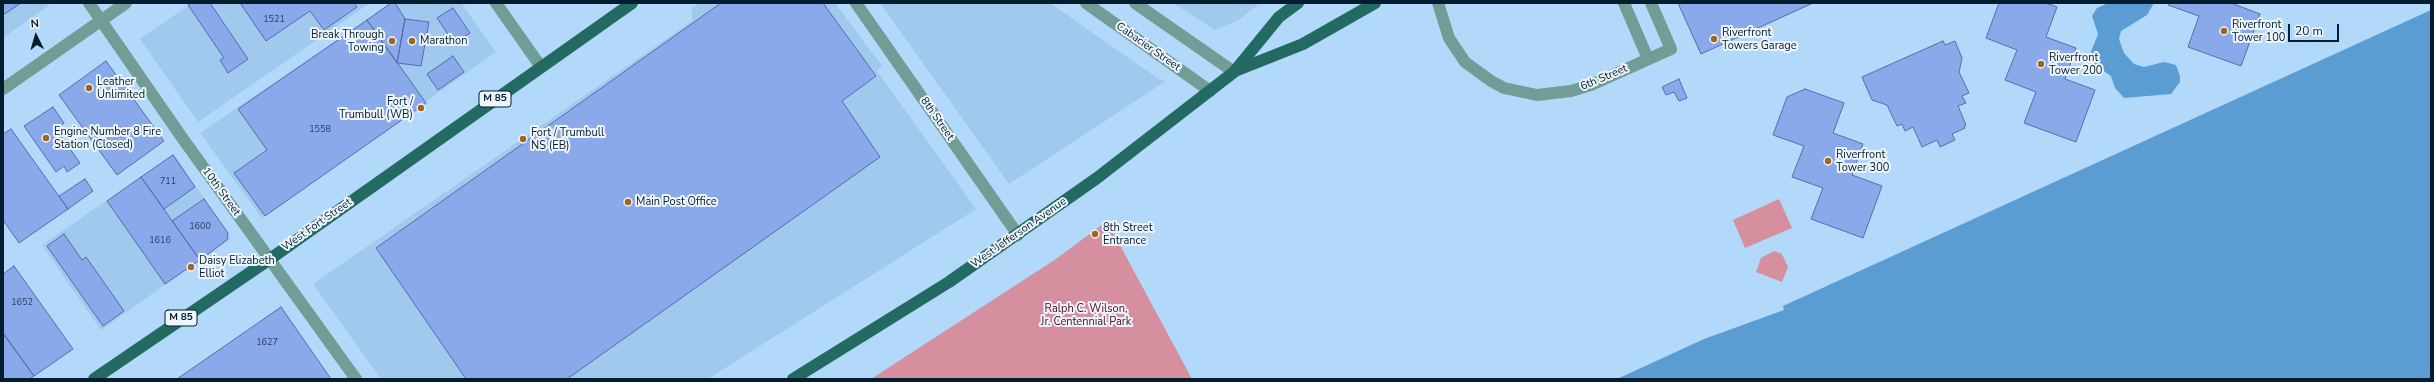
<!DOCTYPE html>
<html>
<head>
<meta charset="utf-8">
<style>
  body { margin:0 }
  #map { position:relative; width:2434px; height:382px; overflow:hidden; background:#b3d9fa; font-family:"Nunito Sans",sans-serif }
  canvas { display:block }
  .frame { position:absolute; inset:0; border:4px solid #021c30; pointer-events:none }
  .north { position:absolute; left:16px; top:16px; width:40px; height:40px; -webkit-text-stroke:3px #eff6fb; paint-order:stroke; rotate:355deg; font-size:11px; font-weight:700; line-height:16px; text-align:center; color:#021c30 }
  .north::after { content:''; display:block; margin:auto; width:14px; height:18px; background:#021c30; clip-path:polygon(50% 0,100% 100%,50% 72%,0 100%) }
  .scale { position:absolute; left:2288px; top:24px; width:51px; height:18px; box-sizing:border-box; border:2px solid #021c30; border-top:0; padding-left:5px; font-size:12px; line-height:14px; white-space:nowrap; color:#021c30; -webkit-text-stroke:3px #eff6fb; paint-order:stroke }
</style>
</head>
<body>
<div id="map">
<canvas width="2434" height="382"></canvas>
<div class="frame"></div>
<div class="north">N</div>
<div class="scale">20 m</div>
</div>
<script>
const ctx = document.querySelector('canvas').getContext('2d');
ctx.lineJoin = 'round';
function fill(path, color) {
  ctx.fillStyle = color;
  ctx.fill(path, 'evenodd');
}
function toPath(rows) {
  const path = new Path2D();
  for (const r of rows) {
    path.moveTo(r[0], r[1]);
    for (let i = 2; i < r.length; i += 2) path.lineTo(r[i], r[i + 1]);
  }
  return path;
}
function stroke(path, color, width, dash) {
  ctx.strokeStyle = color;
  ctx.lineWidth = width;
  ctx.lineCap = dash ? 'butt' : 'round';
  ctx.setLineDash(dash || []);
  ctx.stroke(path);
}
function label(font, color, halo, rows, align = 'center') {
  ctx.font = font + ' "Nunito Sans",sans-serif';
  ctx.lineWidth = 4;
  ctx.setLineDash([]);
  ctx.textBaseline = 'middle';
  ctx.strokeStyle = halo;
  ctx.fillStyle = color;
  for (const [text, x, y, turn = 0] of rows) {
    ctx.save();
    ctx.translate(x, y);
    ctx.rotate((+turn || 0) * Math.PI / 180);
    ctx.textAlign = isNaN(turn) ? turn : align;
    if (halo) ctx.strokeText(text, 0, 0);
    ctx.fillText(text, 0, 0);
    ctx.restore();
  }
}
fill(toPath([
  [3,3,52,3,3,38],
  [192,3,370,3,198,122,140,39],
  [391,3,461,3,496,52,262,218,200,133],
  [700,3,835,3,882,66,877,71,976,209,708,379,381,379,313,284,692,21,692,8],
  [880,3,1050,3,1160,80,1166,81,1009,184],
  [1173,3,1260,3,1239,20,1215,30],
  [174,154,231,238,101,330,42,245]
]), '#a1c9ee');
fill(toPath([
  [1779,199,1792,228,1745,248,1733,220],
  [1107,221,1192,379,871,379,1056,259],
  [1774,251,1782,254,1788,267,1782,282,1756,272,1761,258]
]), '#d68f9e');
fill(toPath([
  [2108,3,2154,3,2147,15,2121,31,2119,39,2124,53,2134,64,2144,67,2164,62,2176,65,2180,76,2180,82,2171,94,2124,98,2115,88,2111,76,2094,64,2091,52,2098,34,2092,16,2097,8],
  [2431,10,2431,379,1617,379,1704,339,1784,310,1783,306]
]), '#5b9cd2');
const building = toPath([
  [3,3,21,3,3,15,3,3],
  [192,3,210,3,248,59,228,73,220,60,224,58,188,5,192,3],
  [240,3,354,3,357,7,324,30,310,11,266,41,240,3],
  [391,3,395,3,405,19,397,63,367,20,391,3],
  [721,3,823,3,876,76,842,101,880,157,567,379,466,379,376,248,721,3],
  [1678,3,1813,3,1701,54,1678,3],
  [1999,3,2046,3,2057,7,2046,37,2076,48,2065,79,2095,90,2076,142,2024,123,2036,92,2005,80,2017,50,1986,38,1999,3],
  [2169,3,2231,3,2260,14,2241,66,2188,47,2199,16,2168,5,2169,3],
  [453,8,470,33,454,43,437,18,453,8],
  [405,19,429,22,421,66,397,63,405,19],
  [367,20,426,103,265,216,234,173,267,150,238,109,367,20],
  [1943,41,1945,45,1955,41,1962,58,1959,72,1969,93,1962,96,1966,103,1958,106,1966,125,1964,126,1965,128,1952,134,1955,140,1940,147,1937,140,1922,147,1913,127,1905,131,1902,124,1897,126,1887,105,1872,100,1862,77,1943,41],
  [453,56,464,72,438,90,427,74,453,56],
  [106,61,164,141,117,175,59,95,106,61],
  [1679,79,1687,98,1679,101,1674,92,1666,95,1662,87,1679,79],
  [1805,89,1844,103,1833,133,1863,144,1852,175,1882,186,1863,238,1811,219,1823,188,1792,177,1804,146,1773,135,1787,97,1805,89],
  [53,107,64,123,56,129,80,163,67,172,64,166,56,172,24,126,53,107],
  [11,129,68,209,19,243,3,220,3,134,11,129],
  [173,155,195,187,164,209,141,177,173,155],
  [141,177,200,260,165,284,107,201,141,177],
  [85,179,93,191,68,209,59,196,85,179],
  [204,199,228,233,227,240,200,260,172,221,204,199],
  [64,234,82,260,86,257,124,311,103,326,47,246,64,234],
  [14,266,73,349,34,376,3,333,3,274,14,266],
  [281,307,331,379,177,379,281,307],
  [5,336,34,376,29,379,3,379,3,337,5,336]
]);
fill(building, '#8aa9eb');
stroke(building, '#526dab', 1);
stroke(toPath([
  [89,3,183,139,356,379],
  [496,3,541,67],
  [856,3,1018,235],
  [1086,3,1210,91],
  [1135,3,1234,72],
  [1438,3,1449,38,1465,62,1491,81,1504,88,1537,95,1571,91,1591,85,1671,49,1651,3],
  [1624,3,1648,59],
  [3,89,126,3]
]), '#729d96', 12);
stroke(toPath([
  [1235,71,1303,44,1375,3],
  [94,379,270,259,632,3],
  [793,379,949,282,1097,178,1234,72,1279,17,1298,3]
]), '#226a62', 12);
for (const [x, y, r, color] of [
  [2224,31,4,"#9f6524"],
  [1714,39,4,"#9f6524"],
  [392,41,4,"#9f6524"],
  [412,41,4,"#9f6524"],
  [2041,64,4,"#9f6524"],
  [89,88,4,"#9f6524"],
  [421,108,4,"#9f6524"],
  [46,138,4,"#9f6524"],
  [523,139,4,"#9f6524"],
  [1828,161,4,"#9f6524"],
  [628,202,4,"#9f6524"],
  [1095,234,4,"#9f6524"],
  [191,267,4,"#9f6524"]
]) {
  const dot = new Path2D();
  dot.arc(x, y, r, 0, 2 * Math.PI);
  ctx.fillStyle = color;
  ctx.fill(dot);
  stroke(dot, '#eff6fb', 1.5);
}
label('9px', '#243f5f', null, [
  ["1521",274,20],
  ["1558",320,130],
  ["711",168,182],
  ["1600",200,227],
  ["1616",160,241],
  ["1652",22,303],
  ["1627",267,343]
]);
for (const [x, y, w] of [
  [495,99,32],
  [181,318,32]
]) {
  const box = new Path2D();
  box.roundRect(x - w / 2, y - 8, w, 16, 3);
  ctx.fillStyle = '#eff6fb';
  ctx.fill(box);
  stroke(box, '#021c30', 1);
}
label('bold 10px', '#021c30', null, [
  ["M 85",495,99],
  ["M 85",181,318]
]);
label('11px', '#021c30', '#eff6fb', [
  ["Riverfront",2232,25],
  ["Tower 100",2232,38],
  ["Riverfront",1722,33],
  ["Towers Garage",1722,46],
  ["Break Through",384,35,"right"],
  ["Towing",384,48,"right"],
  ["Marathon",420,41],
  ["Riverfront",2049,58],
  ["Tower 200",2049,71],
  ["Leather",97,82],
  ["Unlimited",97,95],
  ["Fort /",413,102,"right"],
  ["Trumbull (WB)",413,115,"right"],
  ["Engine Number 8 Fire",54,132],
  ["Station (Closed)",54,145],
  ["Fort / Trumbull",531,133],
  ["NS (EB)",531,146],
  ["Riverfront",1836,155],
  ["Tower 300",1836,168],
  ["Main Post Office",636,202],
  ["8th Street",1103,228],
  ["Entrance",1103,241],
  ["Daisy Elizabeth",199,261],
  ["Elliot",199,274]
], 'left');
label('11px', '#021c30', '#eff6fb', [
  ["Cabacier Street",1148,47,35],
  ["6th Street",1604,78,-23],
  ["8th Street",937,119,55],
  ["10th Street",221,192,54],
  ["West Fort Street",317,225,-35],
  ["West Jefferson Avenue",1019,233,-35]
]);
label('11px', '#510523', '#eff6fb', [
  ["Ralph C. Wilson,",1086,309],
  ["Jr. Centennial Park",1086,322]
]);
</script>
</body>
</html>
